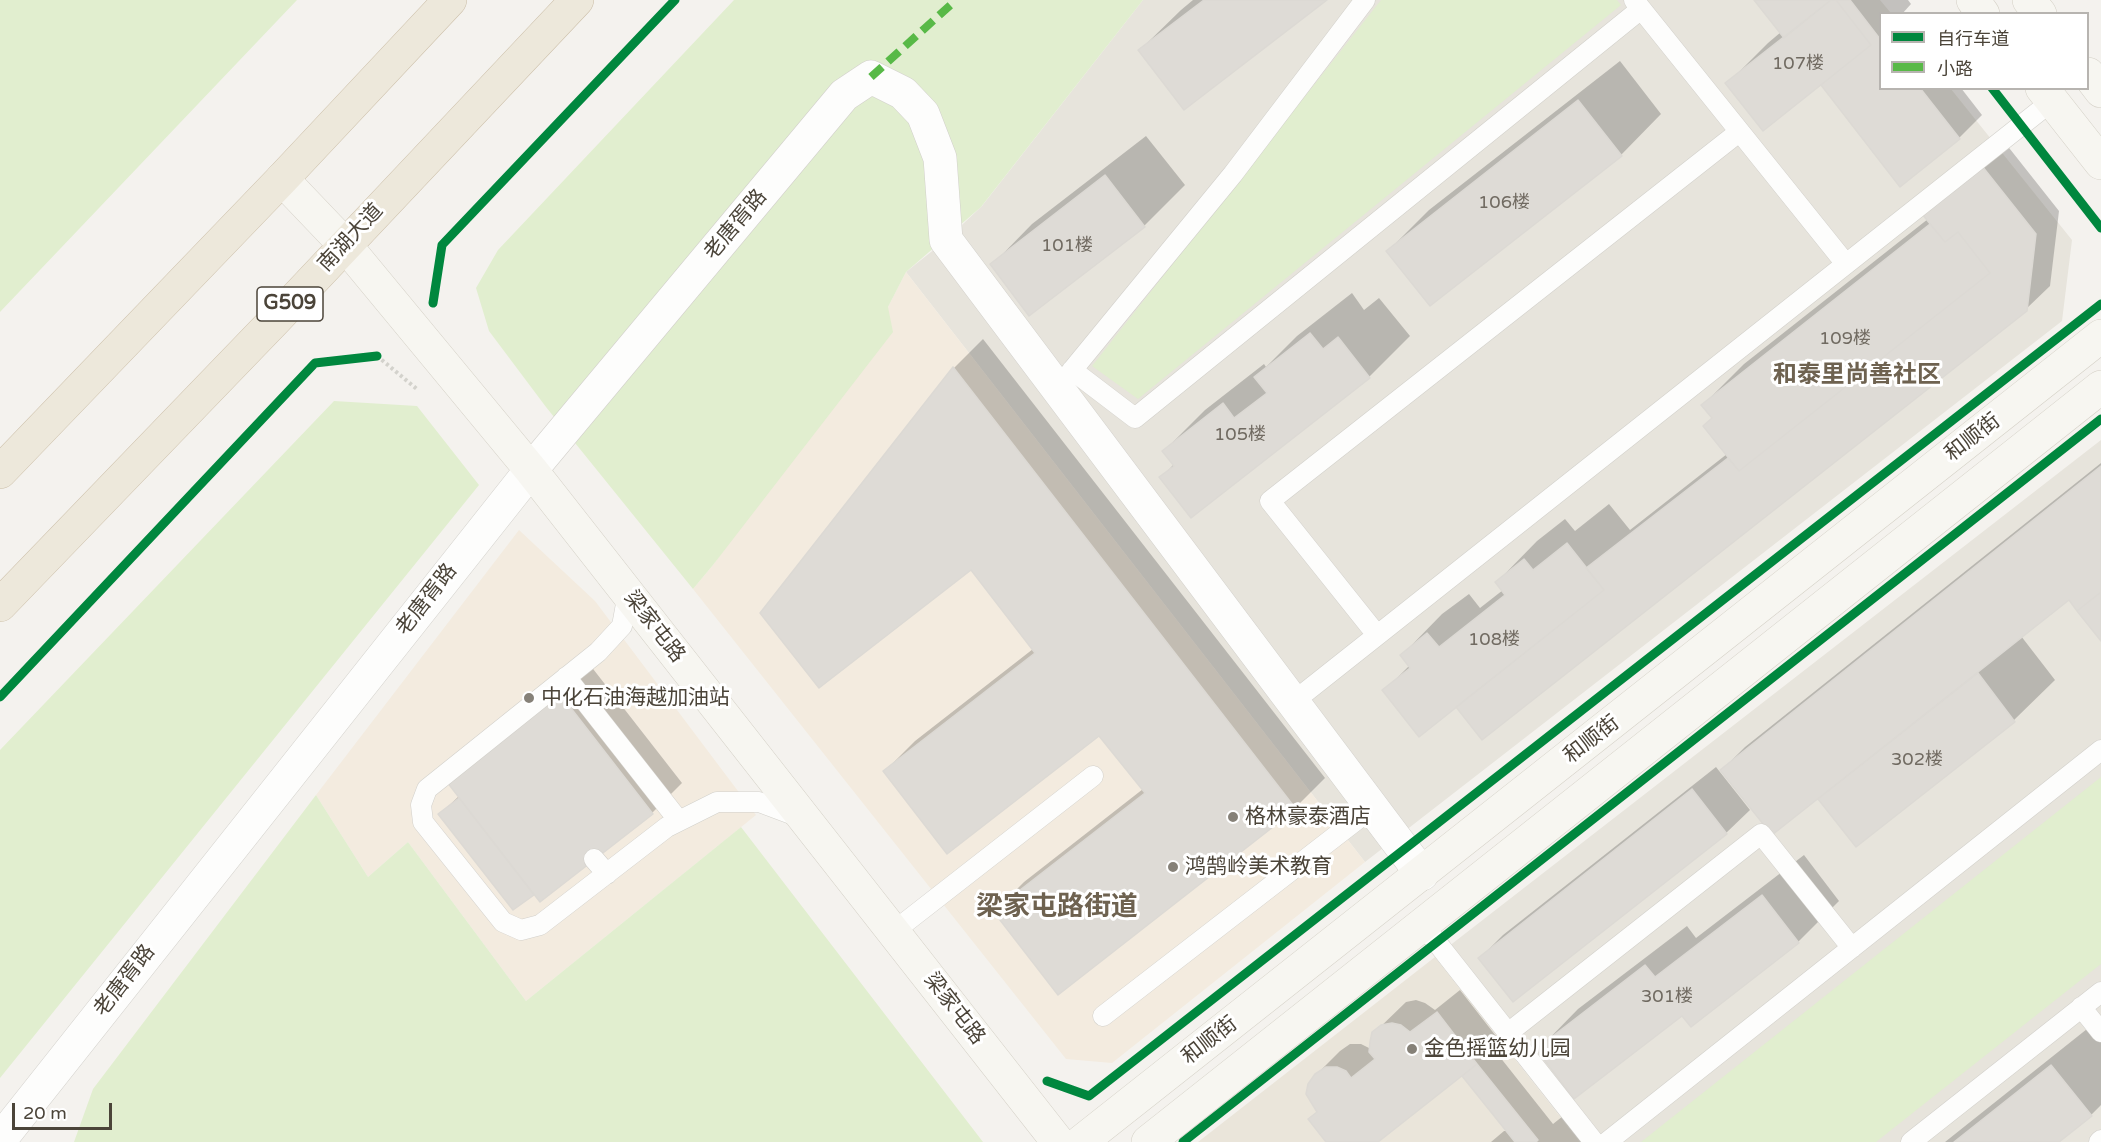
<!DOCTYPE html>
<html>
<head>
<meta charset="utf-8">
<style>
  body { margin:0 }
  #map { position:relative; width:2101px; height:1142px; overflow:hidden; background:#f4f2ee; font-family:"Varela Round","Noto Sans SC",sans-serif }
  canvas { display:block }
  .legend { position:absolute; left:1879px; top:12px; width:210px; height:78px; box-sizing:border-box; background:#fff; border:2px solid #b7b4b0; margin:0; padding:8px 10px; list-style:none; font-size:18px; color:#4b4439 }
  .legend li { display:flex; align-items:center; gap:12px; height:30px }
  .legend b { width:30px; border:2px solid #b7b4b0 }
  .scale { position:absolute; left:12px; top:1103px; width:100px; height:27px; box-sizing:border-box; border:3px solid #4b4439; border-top:0; padding-left:8px; font-size:18px; line-height:21px; white-space:nowrap; color:#4b4439; -webkit-text-stroke:4px #fff; paint-order:stroke }
</style>
</head>
<body>
<div id="map">
<canvas width="2101" height="1142"></canvas>
<ul class="legend">
<li><b style="height:8px;background:#00873e"></b>自行车道</li>
<li><b style="height:8px;background:#58b947"></b>小路</li>
</ul>
<div class="scale">20 m</div>
</div>
<script>
const ctx = document.querySelector('canvas').getContext('2d');
ctx.lineJoin = 'round';
function fill(path, color) {
  ctx.fillStyle = color;
  ctx.fill(path, 'evenodd');
}
function toPath(rows) {
  const path = new Path2D();
  for (const r of rows) {
    path.moveTo(r[0], r[1]);
    for (let i = 2; i < r.length; i += 2) path.lineTo(r[i], r[i + 1]);
  }
  return path;
}
function stroke(path, color, width, dash) {
  ctx.strokeStyle = color;
  ctx.lineWidth = width;
  ctx.lineCap = dash ? 'butt' : 'round';
  ctx.setLineDash(dash || []);
  ctx.stroke(path);
}
function label(font, color, halo, rows, align = 'center') {
  ctx.font = font + ' "Varela Round","Noto Sans SC",sans-serif';
  ctx.lineWidth = 6;
  ctx.setLineDash([]);
  ctx.textBaseline = 'middle';
  ctx.strokeStyle = halo;
  ctx.fillStyle = color;
  for (const [text, x, y, turn = 0] of rows) {
    ctx.save();
    ctx.translate(x, y);
    ctx.rotate((+turn || 0) * Math.PI / 180);
    ctx.textAlign = isNaN(turn) ? turn : align;
    if (halo) ctx.strokeText(text, 0, 0);
    ctx.fillText(text, 0, 0);
    ctx.restore();
  }
}
fill(toPath([
  [1143,0,1880,0,1891,13,1880,14,1880,88,1951,89,2072,240,2062,321,1365,862,906,272,946,240,982,206],
  [2101,440,2101,1142,1580,1142,1435,957]
]), '#e7e4dc');
fill(toPath([
  [906,272,1365,862,1112,1063,1066,1059,693,589,713,565,888,307],
  [519,530,595,601,756,815,526,1001,408,842,368,877,316,795]
]), '#f3ebdf');
fill(toPath([
  [1435,957,1580,1142,1198,1142]
]), '#eae5da');
fill(toPath([
  [0,0,297,0,0,312],
  [734,0,1143,0,981,207,906,272,888,307,893,332,713,565,693,589,546,407,489,331,476,288,498,250],
  [1381,0,1617,0,1621,5,1138,399,1092,366],
  [334,401,417,406,479,485,0,1078,0,750],
  [2101,777,2101,964,1876,1142,1641,1142],
  [316,795,368,877,408,842,526,1001,741,827,983,1142,74,1142,93,1089]
]), '#e1eecf');
fill(toPath([
  [1193,0,1325,0,1140,50,1181,10],
  [1755,0,1908,0,1911,4,1902,14,1880,14,1880,88,1961,88,1982,115,1959,138,1901,185,1821,83,1727,84,1768,43,1781,32],
  [1620,61,1661,114,1621,155,1388,251,1429,210],
  [1146,136,1185,185,1144,226,992,265,1032,224],
  [2006,144,2059,211,2050,286,2026,309,1457,705,1384,691,1410,665,1402,655,1442,614,1469,594,1480,608,1503,590,1497,582,1537,541,1565,519,1575,531,1609,504,1630,530,1727,454,1713,417,1703,405,1744,364,1928,219],
  [1352,293,1364,310,1379,298,1410,336,1369,377,1161,478,1174,464,1164,451,1205,410,1264,364,1266,367,1297,336],
  [983,339,1325,778,1295,808,1058,993,995,911,1024,882,1143,789,1100,733,885,771,915,741,1033,649,954,368],
  [2101,463,2101,638,2069,598,2021,636,2055,680,2014,720,1856,845,1826,791,1722,770,1745,747],
  [590,665,682,783,652,813,514,908,440,814,459,796,449,783],
  [1716,767,1750,810,1726,833,1513,1000,1480,958,1503,935],
  [1804,855,1839,901,1798,942,1691,1025,1683,1014,1538,1050,1578,1009,1687,926,1696,938],
  [1460,990,1499,1040,1492,1047,1553,1124,1568,1112,1592,1142,1491,1142,1504,1131,1508,1131,1462,1074,1376,1142,1328,1142,1310,1119,1318,1111,1316,1075,1340,1051,1350,1044,1361,1044,1371,1049,1374,1033,1406,1002,1416,1000,1425,1003,1435,1010],
  [2092,1025,2101,1036,2101,1105,2091,1115,2057,1142,1945,1142]
]), '#0003');
const building = toPath([
  [1204,0,1327,0,1184,110,1138,50,1204,0],
  [1754,0,1831,0,1784,38,1754,0],
  [1831,0,1836,0,1871,45,1763,131,1725,83,1831,0],
  [1836,0,1850,0,1880,39,1880,88,1920,88,1960,139,1900,187,1821,85,1871,45,1836,0],
  [1578,100,1622,156,1430,306,1386,251,1578,100],
  [1982,166,2036,234,2027,311,1482,740,1456,707,1604,590,1586,568,1728,458,1739,471,1990,273,1958,232,1945,242,1922,214,1982,166],
  [1105,175,1145,227,1029,316,990,264,1105,175],
  [1930,224,1945,242,1958,232,1990,273,1739,471,1703,426,1712,418,1701,405,1930,224],
  [1310,333,1323,349,1338,337,1370,378,1191,518,1159,477,1174,466,1162,451,1223,403,1234,418,1267,393,1254,377,1310,333],
  [953,367,1296,809,1058,995,993,911,1145,793,1099,736,947,854,883,771,1035,653,971,570,819,688,760,613,953,367],
  [2101,466,2101,592,2077,611,2069,600,1772,835,1720,770,2101,466],
  [1567,543,1604,590,1419,737,1382,690,1410,668,1400,655,1427,633,1439,647,1505,595,1495,582,1524,559,1533,570,1567,543],
  [2101,592,2101,641,2077,611,2101,592],
  [1978,673,2015,722,1856,847,1818,799,1978,673],
  [560,694,653,814,540,902,447,782,560,694],
  [1692,789,1727,834,1513,1002,1478,958,1692,789],
  [459,798,534,895,513,910,438,814,459,798],
  [1762,895,1799,943,1691,1027,1682,1016,1574,1099,1536,1049,1645,965,1655,977,1762,895],
  [1437,1012,1477,1064,1378,1142,1326,1142,1308,1119,1317,1112,1306,1094,1308,1084,1315,1074,1326,1067,1337,1067,1346,1071,1351,1078,1375,1059,1369,1052,1370,1042,1372,1032,1381,1025,1392,1023,1401,1025,1410,1032,1437,1012],
  [1477,1064,1538,1140,1536,1142,1515,1142,1462,1076,1477,1064],
  [2051,1065,2092,1116,2059,1142,1954,1142,2051,1065]
]);
fill(building, '#dedbd6');
stroke(building, '#dcd9d4', 1.5);
const lane = toPath([
  [1634,0,1846,264],
  [1072,370,1135,418,1641,9],
  [1065,379,1233,174,1365,0],
  [628,593,622,626,598,652,427,789,421,805,423,822,503,922,521,930,540,925,667,827,717,802,759,802,799,817],
  [1377,635,1270,501,1739,132],
  [566,677,679,821],
  [1293,702,2052,101],
  [594,859,607,874],
  [1423,925,1594,1142],
  [893,932,1093,776],
  [2081,1007,2101,1032],
  [1103,1016,1372,808],
  [1508,1033,1761,834,1852,948],
  [1607,1142,2101,750],
  [1911,1142,2101,992],
  [2099,1142,2101,1140]
]);
const street = toPath([
  [0,1140,531,470,844,95,871,77,903,93,923,114,940,158,946,240,1422,874]
]);
const secondary = toPath([
  [1973,0,1983,14],
  [2029,0,2040,14],
  [2088,74,2101,91],
  [2042,88,2101,163],
  [282,179,345,245,531,470,1058,1142],
  [1081,1142,2101,336],
  [1148,1142,2101,387]
]);
const highway = toPath([
  [0,472,282,179,450,0],
  [0,605,276,319,577,0]
]);
stroke(lane, '#d2d0cb', 21);
stroke(street, '#d2d0cb', 34);
stroke(secondary, '#d3cfc5', 34);
stroke(highway, '#ccbfa9', 34);
stroke(toPath([
  [377,356,418,390]
]), '#d3d2cc', 4, [3, 3]);
stroke(lane, '#fdfdfc', 20);
stroke(street, '#fdfdfc', 33);
stroke(secondary, '#f7f6f1', 33);
stroke(highway, '#ede8db', 33);
stroke(toPath([
  [871,77,956,0]
]), '#58b947', 8, [15, 8]);
stroke(toPath([
  [1992,88,2101,228],
  [433,303,442,245,675,0],
  [0,697,315,363,377,356],
  [1047,1081,1089,1096,2101,304],
  [1183,1142,2101,419]
]), '#00873e', 9);
for (const [x, y, r, color] of [
  [529,698,6,"#868178"],
  [1233,817,6,"#868178"],
  [1173,867,6,"#868178"],
  [1412,1049,6,"#868178"]
]) {
  const dot = new Path2D();
  dot.arc(x, y, r, 0, 2 * Math.PI);
  ctx.fillStyle = color;
  ctx.fill(dot);
  stroke(dot, '#fff', 2);
}
label('18px', '#706a61', null, [
  ["107楼",1798,64],
  ["106楼",1504,203],
  ["101楼",1067,246],
  ["109楼",1845,339],
  ["105楼",1240,435],
  ["108楼",1494,640],
  ["302楼",1917,760],
  ["301楼",1667,997]
]);
for (const [x, y, w] of [
  [290,304,66]
]) {
  const box = new Path2D();
  box.roundRect(x - w / 2, y - 17, w, 34, 4.5);
  ctx.fillStyle = '#fff';
  ctx.fill(box);
  stroke(box, '#4b4439', 1.5);
}
label('bold 20px', '#4b4439', null, [
  ["G509",290,304]
]);
label('21px', '#4b4439', '#fff', [
  ["老唐胥路",736,225,-50],
  ["南湖大道",351,238,-47],
  ["和顺街",1973,438,-38],
  ["老唐胥路",427,600,-52],
  ["梁家屯路",654,627,52],
  ["和顺街",1592,740,-38],
  ["老唐胥路",125,981,-52],
  ["梁家屯路",954,1009,52],
  ["和顺街",1210,1041,-38]
]);
label('21px', '#4b4439', '#fff', [
  ["中化石油海越加油站",541,698],
  ["格林豪泰酒店",1245,817],
  ["鸿鹄岭美术教育",1185,867],
  ["金色摇篮幼儿园",1424,1049]
], 'left');
label('bold 24px', '#6e6250', '#fff', [
  ["和泰里尚善社区",1857,376]
]);
label('bold 27px', '#6e6250', '#fff', [
  ["梁家屯路街道",1057,908]
]);
</script>
</body>
</html>
